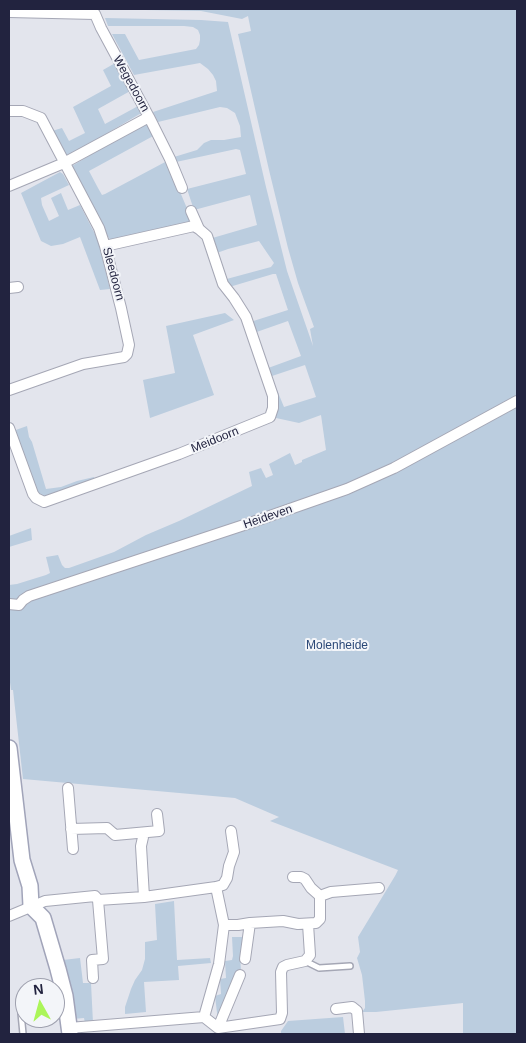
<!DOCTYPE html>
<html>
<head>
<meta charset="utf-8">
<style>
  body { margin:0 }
  #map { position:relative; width:526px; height:1043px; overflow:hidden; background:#e3e5ed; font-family:Arial,sans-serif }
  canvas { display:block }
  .frame { position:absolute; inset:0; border:10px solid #22233f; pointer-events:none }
  .north { position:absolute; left:15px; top:978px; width:50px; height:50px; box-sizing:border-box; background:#f3f5f9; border:1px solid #9fa1af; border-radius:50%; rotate:353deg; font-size:14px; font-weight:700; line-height:20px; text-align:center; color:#22233f }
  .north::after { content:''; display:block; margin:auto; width:18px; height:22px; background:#abf559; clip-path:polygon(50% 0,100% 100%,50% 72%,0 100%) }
</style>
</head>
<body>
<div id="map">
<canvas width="526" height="1043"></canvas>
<div class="frame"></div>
<div class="north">N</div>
</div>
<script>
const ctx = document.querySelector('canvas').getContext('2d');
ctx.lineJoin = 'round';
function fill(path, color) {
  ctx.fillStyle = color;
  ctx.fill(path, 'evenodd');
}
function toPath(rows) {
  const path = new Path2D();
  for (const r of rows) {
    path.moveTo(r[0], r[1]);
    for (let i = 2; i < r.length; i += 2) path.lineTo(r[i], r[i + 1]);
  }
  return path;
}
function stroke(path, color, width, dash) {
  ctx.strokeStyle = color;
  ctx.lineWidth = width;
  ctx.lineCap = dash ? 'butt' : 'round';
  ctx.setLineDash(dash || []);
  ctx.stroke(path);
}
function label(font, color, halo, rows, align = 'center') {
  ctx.font = font + ' Arial,sans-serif';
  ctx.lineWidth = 4;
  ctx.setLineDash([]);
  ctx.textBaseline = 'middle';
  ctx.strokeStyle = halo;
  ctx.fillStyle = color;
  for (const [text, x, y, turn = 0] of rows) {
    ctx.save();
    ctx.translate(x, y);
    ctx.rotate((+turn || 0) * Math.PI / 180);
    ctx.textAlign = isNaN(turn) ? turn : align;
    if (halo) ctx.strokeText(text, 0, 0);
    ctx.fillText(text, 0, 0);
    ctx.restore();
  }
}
fill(toPath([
  [89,9,517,9,517,1034,463,1034,463,1003,376,1012,362,1012,365,1008,365,1001,362,975,357,958,360,952,358,937,395,876,398,870,270,821,279,817,235,798,23,779,13,690,11,690,9,675,9,585,17,584,46,575,50,573,46,557,58,555,62,565,65,568,69,568,114,552,146,535,179,521,252,486,249,472,261,468,266,478,273,475,269,464,290,453,295,465,302,462,302,460,326,450,321,415,299,423,276,418,268,392,277,390,284,407,316,397,305,365,263,379,260,371,301,356,288,321,248,335,244,324,288,310,276,274,273,274,226,288,223,280,271,267,274,263,259,241,228,249,214,254,209,239,257,225,250,195,194,210,187,189,246,174,240,150,236,149,176,162,174,157,197,150,204,143,211,140,224,140,241,137,240,126,235,113,227,108,220,107,158,122,153,112,217,91,216,81,213,75,208,69,200,63,134,75,112,34,125,34,139,60,196,49,199,45,200,40,200,35,198,30,193,27,184,26,108,26,105,18,201,20,228,22,266,187,287,271,313,346,310,329,314,327,298,283,288,248,269,170,238,34,251,31,248,16,242,19,201,11],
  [117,62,132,90,98,109,105,124,140,105,143,112,69,156,66,154,52,131,62,128,69,141,85,133,73,107,111,86,103,70],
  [147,121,155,135,89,171,98,188,102,195,105,194,167,161,194,225,110,240,72,169,72,166],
  [60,172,63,174,69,185,41,198,42,205,49,221,59,216,51,198,61,193,68,210,80,205,98,240,110,289,100,290,80,237,63,244,51,246,41,241,21,193],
  [225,313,234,320,193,335,214,395,150,418,143,380,175,373,166,326],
  [27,426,29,437,32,442,46,489,61,487,77,481,94,477,96,485,54,502,33,494,13,431],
  [31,528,32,540,9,547,9,536],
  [174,901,177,960,210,958,211,963,178,966,179,980,144,982,146,1012,125,1014,125,1007,131,989,135,980,142,970,145,959,145,942,157,940,155,904],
  [232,937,243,937,244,950,240,952,241,972,218,1021,215,996,221,994,220,979,226,978,225,961,232,960,233,956],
  [80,958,83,983,91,983,93,1023,85,1023,84,1018,73,1019,70,987,63,960],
  [343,1017,345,1034,281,1034,281,1031,288,1021]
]), '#bbcddf');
const lane = toPath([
  [305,961,319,968,350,966],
  [21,1013,23,1034]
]);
const street = toPath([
  [9,12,95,14,101,28,149,117,64,163,9,186],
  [9,111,23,111,41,118,99,228,105,246,121,308,129,345,127,354,124,357,83,364,9,390],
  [149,117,170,159,182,188],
  [105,246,194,226,199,229],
  [9,288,18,287],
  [9,428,33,494,36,498,44,502,179,454,270,417,273,408,273,396,246,317,234,298,223,284,207,236,199,229,191,211],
  [9,604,19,605,23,600,29,596,247,524,347,489,394,468,517,401],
  [68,788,73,849],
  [71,829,107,828,115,835,159,831,157,814],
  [144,833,141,846,144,897],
  [320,896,331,892,379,888],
  [9,916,45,901,95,896,98,900,144,897,216,887,223,885,227,878,229,866,234,852,231,831],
  [224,925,238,925,250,923,283,921,298,924,316,923,320,919,320,896,311,888,305,879,301,877,293,877],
  [245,959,250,923],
  [93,978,92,960,103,959,98,900],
  [336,1009,352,1007,357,1011,359,1034],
  [204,1017,219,964,224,925,216,887],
  [69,1028,204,1017,218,1028,280,1019,282,1013,281,972,283,967,287,965,305,961,310,955,308,924],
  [218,1028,240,975]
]);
const secondary = toPath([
  [9,748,22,860,30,886,31,906,43,918,58,969,65,996,70,1034]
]);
stroke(lane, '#a5a7b5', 8);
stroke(street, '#a5a7b5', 12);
stroke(secondary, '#a1a4b9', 18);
stroke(lane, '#fff', 5);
stroke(street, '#fff', 10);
stroke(secondary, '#fff', 15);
label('12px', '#22233f', '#f3f5f9', [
  ["Wegedoorn",131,84,61],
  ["Sleedoorn",113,274,75],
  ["Meidoorn",215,440,-22],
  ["Heideven",268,517,-19]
]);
label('12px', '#2b4877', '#f3f5f9', [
  ["Molenheide",337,646]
]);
</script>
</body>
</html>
